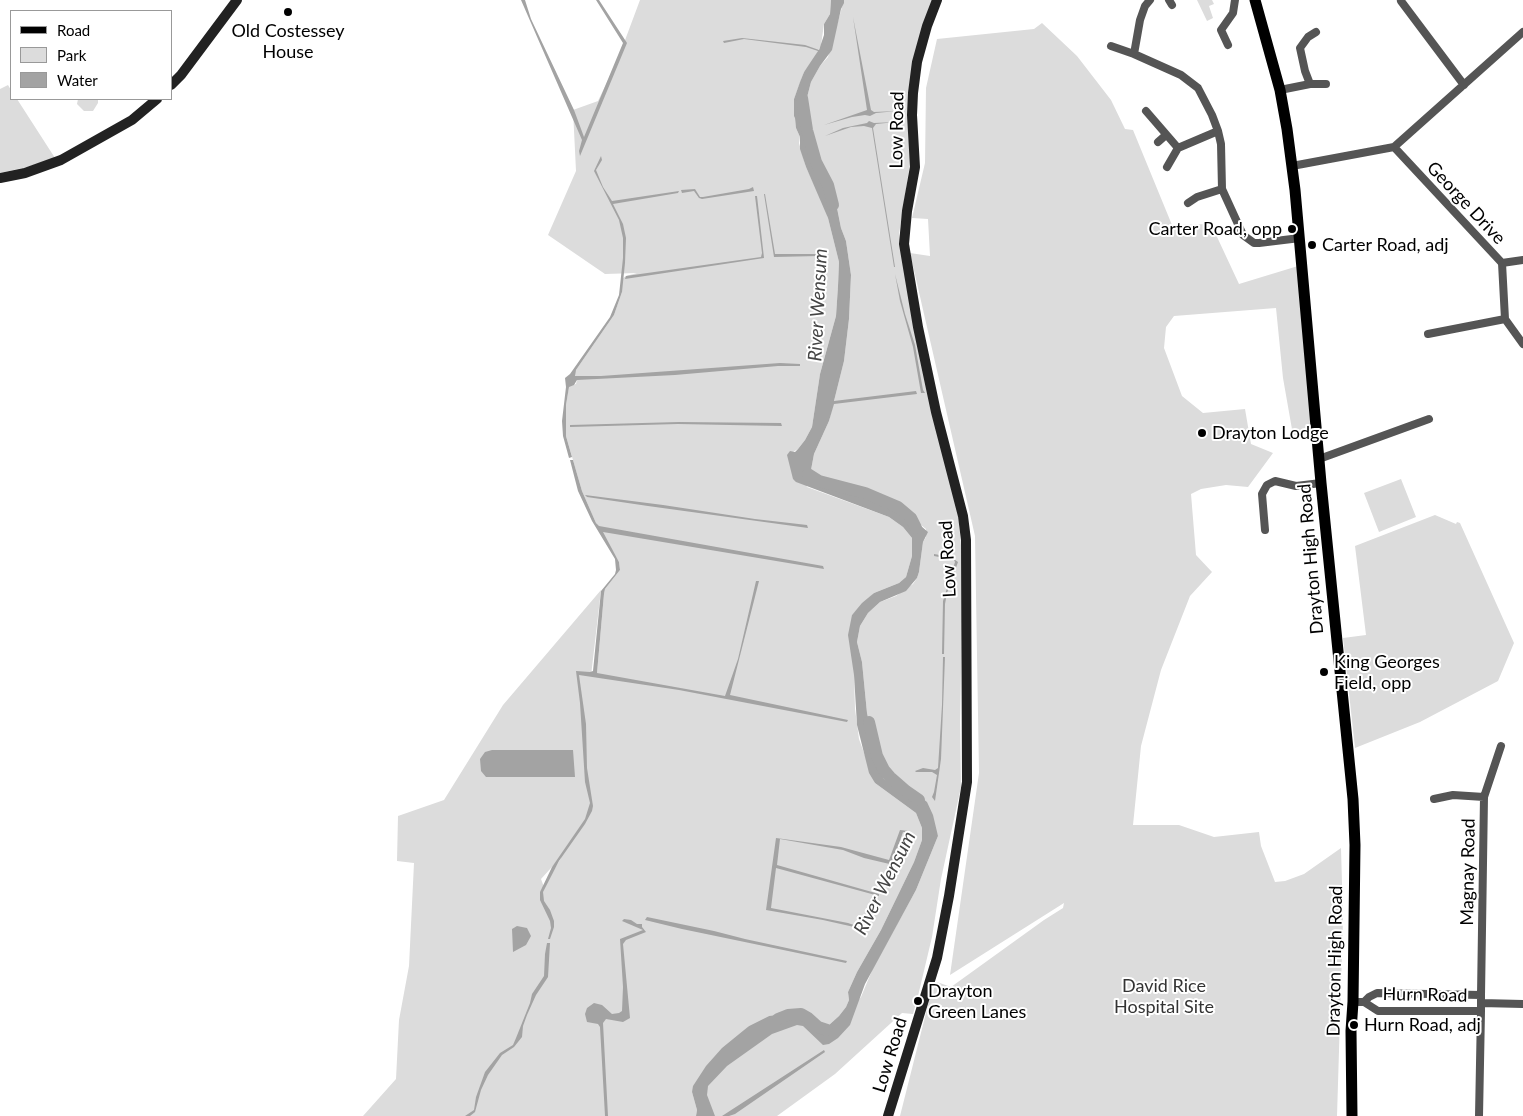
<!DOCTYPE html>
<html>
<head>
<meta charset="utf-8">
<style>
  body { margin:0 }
  #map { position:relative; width:1523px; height:1116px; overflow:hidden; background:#fff; font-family:Lato,sans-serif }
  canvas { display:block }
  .legend { position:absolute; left:10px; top:10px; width:162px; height:90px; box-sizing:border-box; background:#fff; border:1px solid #999; margin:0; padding:6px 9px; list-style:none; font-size:15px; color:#000 }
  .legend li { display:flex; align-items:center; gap:10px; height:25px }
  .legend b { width:25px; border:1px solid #999 }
</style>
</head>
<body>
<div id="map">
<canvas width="1523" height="1116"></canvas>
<ul class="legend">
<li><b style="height:6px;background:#000"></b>Road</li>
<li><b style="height:14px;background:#dcdcdc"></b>Park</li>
<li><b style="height:14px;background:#a3a3a3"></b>Water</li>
</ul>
</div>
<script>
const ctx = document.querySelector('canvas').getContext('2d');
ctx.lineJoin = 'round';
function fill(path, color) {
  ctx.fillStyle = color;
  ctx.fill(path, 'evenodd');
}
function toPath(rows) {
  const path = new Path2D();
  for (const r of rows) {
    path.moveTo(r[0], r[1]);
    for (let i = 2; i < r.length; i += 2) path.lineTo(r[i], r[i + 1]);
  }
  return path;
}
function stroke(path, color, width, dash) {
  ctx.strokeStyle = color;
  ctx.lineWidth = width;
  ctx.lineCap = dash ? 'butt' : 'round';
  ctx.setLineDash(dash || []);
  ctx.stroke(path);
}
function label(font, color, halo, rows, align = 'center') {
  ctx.font = font + ' Lato,sans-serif';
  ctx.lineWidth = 4;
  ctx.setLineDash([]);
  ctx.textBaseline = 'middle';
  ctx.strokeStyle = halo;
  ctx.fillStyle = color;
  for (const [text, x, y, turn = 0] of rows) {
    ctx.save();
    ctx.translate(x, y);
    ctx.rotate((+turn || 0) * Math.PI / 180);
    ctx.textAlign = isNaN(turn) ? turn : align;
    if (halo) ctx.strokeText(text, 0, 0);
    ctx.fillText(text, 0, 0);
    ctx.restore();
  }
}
fill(toPath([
  [640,0,831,0,830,14,824,24,821,45,814,59,804,72,794,99,796,128,800,137,799,143,806,167,826,210,839,262,838,286,836,316,820,374,812,427,805,440,798,449,793,452,807,487,889,517,903,527,912,538,912,556,906,577,899,583,874,593,852,615,854,675,855,709,859,739,875,783,916,813,922,828,922,840,914,862,881,930,857,972,848,992,849,1000,846,1007,839,1016,829,1025,825,1026,815,1023,829,1031,861,997,873,968,916,890,938,836,918,795,893,785,884,779,881,774,867,713,862,662,857,642,860,626,868,613,880,602,896,596,913,584,917,578,919,572,923,542,926,537,926,529,906,513,827,484,817,478,811,470,814,454,829,421,844,361,849,319,851,275,846,241,841,228,836,203,815,160,812,138,804,109,811,82,820,66,828,57,844,0,933,0,914,63,910,164,899,234,910,305,958,511,963,569,960,722,961,787,941,879,932,937,918,996,913,1014,902,1013,835,1074,777,1116,708,1116,706,1103,706,1083,781,1014,769,1016,749,1026,692,1092,697,1110,696,1116,363,1116,396,1079,399,1020,409,966,414,863,397,861,398,816,444,800,503,705,601,590,591,676,597,673,604,594,605,589,620,570,619,562,596,523,582,491,566,436,566,405,569,386,576,384,577,380,574,373,576,370,614,315,622,292,622,279,626,276,637,273,605,274,548,235,576,171,573,110,598,101,618,59],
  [561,857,561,858,544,887,541,879],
  [1197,0,1212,0,1214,4,1209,6,1213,18,1207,21],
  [1042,23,1077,56,1111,100,1125,129,1133,130,1172,225,1211,224,1239,284,1298,266,1314,434,1293,435,1283,378,1276,308,1174,316,1166,327,1164,348,1182,396,1203,413,1245,409,1251,444,1273,453,1248,487,1226,485,1201,489,1191,494,1196,555,1212,572,1190,596,1161,670,1141,746,1133,825,1179,825,1214,837,1259,832,1261,846,1275,882,1285,881,1304,874,1341,848,1343,920,1337,1116,900,1116,930,997,937,982,951,987,1044,920,1063,908,1064,903,950,975,979,773,975,536,910,253,930,256,928,219,912,218,925,163,926,88,937,39,1034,29],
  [8,85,11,90,11,99,17,99,55,158,27,167,0,173,0,89],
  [78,99,98,99,98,103,93,111,84,111,77,104],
  [1401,479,1416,517,1379,532,1364,493],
  [1435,515,1456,524,1457,522,1460,523,1514,643,1498,681,1420,722,1355,748,1343,638,1366,635,1355,546]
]), '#dcdcdc');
fill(toPath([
  [521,0,525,0,531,19,574,110,584,137,623,43,596,0,599,0,627,43,580,156,579,151,582,140],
  [831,0,844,0,844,3,841,9,832,50,820,66,811,82,804,109,812,138,815,160,836,203,841,228,846,241,851,275,849,319,844,361,834,401,916,391,917,394,834,404,829,421,814,454,811,470,817,478,827,484,850,492,878,498,894,505,906,513,928,532,923,542,919,572,917,578,906,591,880,602,868,613,860,626,857,642,862,662,867,713,881,774,884,779,893,785,918,795,927,802,933,815,938,836,916,890,865,984,850,1025,838,1038,829,1044,823,1045,803,1026,797,1025,772,1034,727,1066,708,1086,707,1095,715,1116,696,1116,697,1110,692,1092,693,1086,706,1066,722,1048,749,1026,769,1016,781,1014,798,1014,805,1016,820,1025,825,1026,829,1025,839,1016,846,1007,849,1000,848,992,857,972,881,930,914,862,922,840,922,828,916,813,875,783,869,773,857,725,854,675,848,635,852,615,862,603,874,593,899,583,906,577,912,556,912,538,903,527,889,517,796,482,793,479,787,455,790,451,795,452,798,449,805,440,812,427,820,374,836,316,838,286,839,262,828,218,806,167,800,149,800,137,796,128,795,118,794,116,794,99,800,82,804,72,818,51,806,47,744,39,724,43,723,41,742,38,805,45,819,50,824,35,824,24,830,14],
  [853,17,871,110,874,112,897,111,876,113,870,116,865,115,852,117,824,125,867,110],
  [869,121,874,123,896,122,876,124,873,128,895,267,894,267,872,128,864,126,851,127,825,136,843,128,867,123],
  [601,156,602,160,596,170,603,187,612,201,679,191,678,193,613,204,623,224,626,238,625,263,622,292,614,315,576,370,575,376,601,376,780,363,800,364,800,366,778,366,675,375,577,380,574,385,569,387,566,405,566,436,572,457,569,458,563,436,562,421,566,387,565,378,570,374,610,317,619,295,623,258,623,238,619,220,594,171],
  [753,187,754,191,702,199,699,198,694,191,682,193,681,190,695,189,700,197,703,197,749,189],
  [764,194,765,194,775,254,819,254,819,256,774,257],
  [755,196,757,196,764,258,625,279,626,276,761,257,762,253],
  [895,274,905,314,915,345,923,390,925,393,921,393,913,347,900,301],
  [679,422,781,423,782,426,678,424,570,427,570,425],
  [570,460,573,460,582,491,596,523,599,526,823,566,824,569,603,532,619,562,620,570,605,589,604,594,597,673,725,696,738,659,756,581,759,581,730,695,848,720,847,722,679,690,579,675,586,724,587,768,593,806,592,811,585,824,559,861,543,892,544,901,550,910,554,921,554,927,550,939,548,939,551,928,550,921,540,900,540,892,552,867,585,819,590,803,585,782,580,703,576,671,590,672,593,671,601,591,615,574,616,570,615,559,592,521,578,491],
  [585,495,663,505,755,519,807,525,808,528,648,506,587,497],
  [934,554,951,557,958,562,947,593,945,604,944,654,942,654,943,601,955,562,954,560,934,556],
  [943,657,945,657,941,759,935,801,932,797,934,792,937,775,932,772,916,772,915,771,923,768,935,770,938,768,942,705],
  [492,750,573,750,575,777,486,777,481,771,480,759,485,752],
  [900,830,909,831,908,833,903,832,893,861,899,863,898,866,864,858,843,850,780,839,777,865,879,894,879,896,776,868,771,908,848,923,863,928,863,929,823,920,766,910,776,838,841,847,889,860],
  [647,917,714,931,745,939,847,961,846,963,682,929,645,920],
  [624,919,631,920,637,924,642,924,642,927,646,932,626,940,623,944,630,1018,623,1022,606,1019,603,1023,608,1116,605,1116,600,1027,598,1024,587,1022,585,1014,587,1008,594,1003,602,1005,612,1014,619,1013,622,1011,623,987,620,939,643,930,622,921],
  [517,926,527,928,531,936,526,945,513,952,512,929],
  [547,943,550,943,548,977,536,995,527,1015,523,1026,522,1037,514,1047,502,1055,488,1075,481,1090,475,1112,470,1116,465,1116,474,1110,476,1097,485,1072,500,1053,513,1045,516,1038,530,1003,532,994,544,976,545,954],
  [824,1050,825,1052,735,1114,729,1116,722,1116]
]), '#a3a3a3');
stroke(toPath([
  [802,98,807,130,816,162,828,185,833,205],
  [808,474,819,481,865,493,898,507,911,518,916,528],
  [869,722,877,756,884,770,890,777,906,791,919,800],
  [778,1019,788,1015,801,1014,808,1018,818,1027,827,1030]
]), '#a3a3a3', 12);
stroke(toPath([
  [1169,0,1172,5],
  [1401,1,1464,85],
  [1228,45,1221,30,1233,13,1235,0],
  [1111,46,1134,54,1181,75,1198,88,1212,115,1218,131,1221,144,1222,189,1243,235,1254,243,1259,243,1300,238],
  [1134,54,1140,20,1145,6,1150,0],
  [1310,84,1305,71,1300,48,1308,37,1316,32],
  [1280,90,1310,84,1326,84],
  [1146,111,1178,148],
  [1158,142,1166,135],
  [1394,147,1502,263,1523,260],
  [1292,166,1394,147,1523,32],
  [1167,167,1178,148,1218,131],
  [1188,203,1197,197,1222,189],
  [1502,263,1505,319],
  [1428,334,1505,319,1523,344],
  [1319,459,1429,419],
  [1265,530,1262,494,1267,485,1275,481,1296,486,1321,483],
  [1434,799,1453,795,1484,797],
  [1481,995,1484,797,1501,746],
  [1353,1002,1364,1002,1378,1011,1481,1011,1481,995,1377,993,1369,997,1364,1002],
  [1481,1003,1523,1004],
  [1479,1116,1481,1011]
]), '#555', 8);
stroke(toPath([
  [171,85,181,75,237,0],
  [0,178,25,173,61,160,132,120,157,99],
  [888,1116,937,958,949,896,967,782,966,540,963,516,936,412,918,327,904,244,907,211,915,167,912,115,913,93,917,62,927,26,937,0]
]), '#222', 10);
stroke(toPath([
  [1255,0,1280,90,1287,129,1295,190,1321,483,1353,799,1355,845,1353,1002,1351,1031,1352,1116]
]), '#000', 11);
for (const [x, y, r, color] of [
  [288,12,5,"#000"],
  [1292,229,5,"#000"],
  [1312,245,5,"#000"],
  [1202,433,5,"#000"],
  [1324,672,5,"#000"],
  [918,1001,5,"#000"],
  [1354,1025,5,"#000"]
]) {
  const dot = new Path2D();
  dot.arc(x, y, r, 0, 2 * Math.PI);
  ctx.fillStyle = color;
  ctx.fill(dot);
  stroke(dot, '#fff', 2);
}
label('18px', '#000', '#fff', [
  ["Old Costessey",288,31,"center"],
  ["House",288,52,"center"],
  ["Carter Road, opp",1282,229,"right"],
  ["Carter Road, adj",1322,245],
  ["Drayton Lodge",1212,433],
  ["King Georges",1334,662],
  ["Field, opp",1334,683],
  ["Drayton",928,991],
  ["Green Lanes",928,1012],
  ["Hurn Road, adj",1364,1025]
], 'left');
label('18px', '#000', '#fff', [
  ["Low Road",897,130,-89],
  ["George Drive",1466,203,47],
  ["Low Road",948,559,-93],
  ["Drayton High Road",1311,559,-95],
  ["Magnay Road",1468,872,-89],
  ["Drayton High Road",1335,961,-89],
  ["Hurn Road",1425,995,1],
  ["Low Road",890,1055,-73]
]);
label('18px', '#333', '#fff', [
  ["David Rice",1164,986],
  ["Hospital Site",1164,1007]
]);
label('italic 19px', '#444', '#fff', [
  ["River Wensum",818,305,-87],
  ["River Wensum",885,883,-63]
]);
</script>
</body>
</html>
